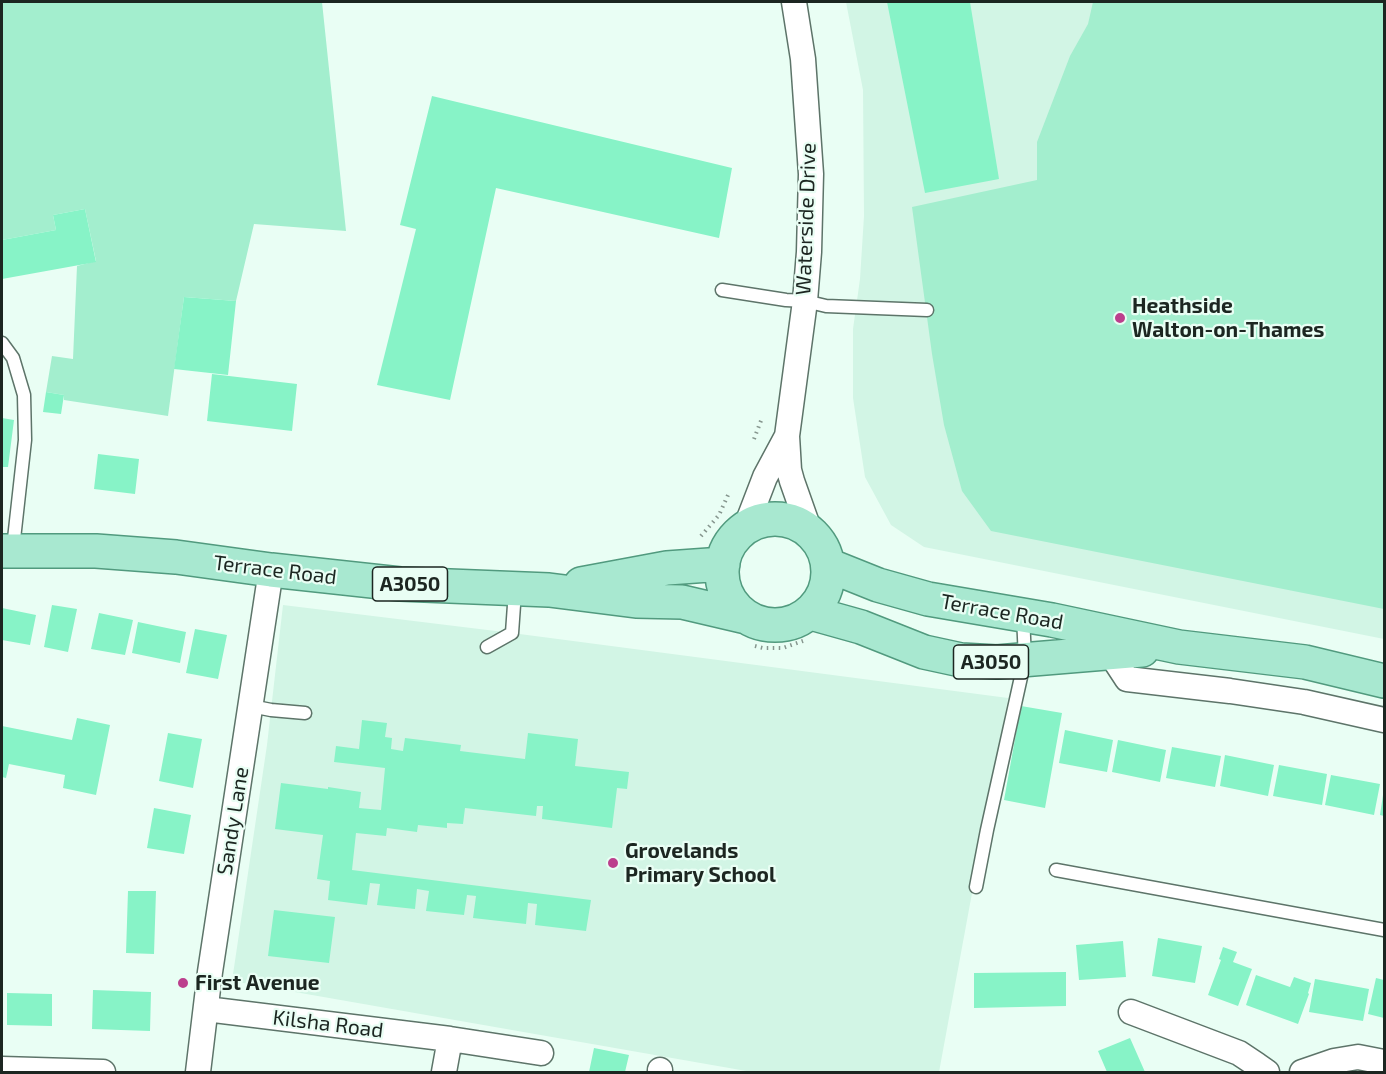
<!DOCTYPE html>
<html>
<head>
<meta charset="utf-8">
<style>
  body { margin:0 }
  #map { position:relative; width:1386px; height:1074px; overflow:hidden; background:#e9fef4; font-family:"Exo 2",sans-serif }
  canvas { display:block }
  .frame { position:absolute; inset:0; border:3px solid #1c2621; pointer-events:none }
</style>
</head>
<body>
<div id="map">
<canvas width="1386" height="1074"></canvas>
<div class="frame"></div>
</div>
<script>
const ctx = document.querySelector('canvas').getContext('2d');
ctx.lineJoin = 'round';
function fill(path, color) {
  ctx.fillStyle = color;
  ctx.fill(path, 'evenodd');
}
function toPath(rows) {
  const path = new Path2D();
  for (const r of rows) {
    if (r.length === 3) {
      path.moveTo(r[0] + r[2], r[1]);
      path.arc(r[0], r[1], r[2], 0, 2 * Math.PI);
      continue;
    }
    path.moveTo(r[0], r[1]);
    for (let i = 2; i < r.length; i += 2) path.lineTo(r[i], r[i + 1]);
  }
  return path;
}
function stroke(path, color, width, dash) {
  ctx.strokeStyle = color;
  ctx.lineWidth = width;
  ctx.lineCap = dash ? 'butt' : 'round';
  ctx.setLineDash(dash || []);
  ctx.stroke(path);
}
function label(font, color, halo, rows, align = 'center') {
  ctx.font = font + ' "Exo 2",sans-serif';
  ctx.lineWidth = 4.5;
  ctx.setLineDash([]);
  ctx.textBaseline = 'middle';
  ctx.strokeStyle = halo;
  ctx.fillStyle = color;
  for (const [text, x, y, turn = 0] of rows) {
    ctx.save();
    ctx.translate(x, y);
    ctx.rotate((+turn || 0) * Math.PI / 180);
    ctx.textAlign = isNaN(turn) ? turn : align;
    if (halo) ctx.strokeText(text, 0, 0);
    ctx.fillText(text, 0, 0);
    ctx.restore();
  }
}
fill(toPath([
  [846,2,1384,2,1384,639,924,547,891,525,865,477,853,398,853,329,860,279,864,216,863,90],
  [283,605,512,633,1008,698,939,1072,752,1072,232,981,267,745]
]), '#d2f5e5');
fill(toPath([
  [2,2,322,2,346,231,254,224,236,301,184,297,168,416,64,400,64,395,46,392,52,356,73,359,77,266,96,261,85,209,53,215,56,230,2,240],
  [1093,2,1384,2,1384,609,991,531,962,491,944,425,932,354,912,207,1037,180,1037,142,1070,56,1088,24]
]), '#a3eece');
fill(toPath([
  [887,2,970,2,999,179,925,193],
  [432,96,732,168,719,238,496,188,450,400,377,385,416,229,400,225],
  [85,209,96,262,2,279,2,240,56,230,53,215],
  [184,297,236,301,228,375,174,369],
  [212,374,297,384,292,431,207,421],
  [46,392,64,395,61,414,43,412],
  [2,418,14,420,8,467,2,467],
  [98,454,139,459,135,494,94,489],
  [52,605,77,609,68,652,44,647],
  [2,608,36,615,30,645,2,640],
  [99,613,133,620,125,655,91,649],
  [138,622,186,632,180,663,132,653],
  [195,629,227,635,218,679,186,673],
  [1021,706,1062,713,1045,808,1004,800],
  [77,718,110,725,96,795,63,788,65,775,9,764,6,778,2,777,2,726,72,740],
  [362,720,387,723,385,737,392,738,391,749,403,751,405,738,461,745,460,751,525,759,528,733,578,739,575,766,629,772,627,789,617,788,612,828,542,819,543,806,537,806,536,816,465,808,463,824,447,823,447,828,418,825,417,832,387,828,386,836,356,833,352,870,591,900,586,931,535,925,537,904,528,903,526,924,473,918,476,896,467,895,464,915,426,911,429,891,417,889,415,909,377,905,380,884,370,883,367,905,328,900,330,881,317,879,323,835,275,829,281,783,328,789,328,787,361,792,359,808,381,810,385,768,334,762,336,746,359,749],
  [1065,730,1113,740,1107,772,1059,763],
  [168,733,202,739,193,788,159,781],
  [1118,740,1166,750,1160,782,1112,772],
  [1172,747,1221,756,1215,787,1166,778],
  [1225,755,1274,765,1268,796,1220,786],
  [1279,765,1327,774,1322,805,1273,796],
  [1331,775,1380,784,1374,815,1325,805],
  [1383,795,1384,795,1384,816,1380,815],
  [154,808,191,815,184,854,147,848],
  [128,891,156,891,154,954,126,953],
  [274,910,335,917,329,963,268,956],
  [1158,938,1202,946,1195,983,1152,976],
  [1123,941,1126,977,1079,980,1076,945],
  [1223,947,1237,952,1233,962,1252,969,1238,1006,1208,995,1221,960,1219,959],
  [1066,972,1066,1006,974,1008,974,973],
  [1256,975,1290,987,1294,977,1311,983,1308,993,1309,994,1298,1024,1246,1005],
  [1376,978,1384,980,1384,1018,1368,1014],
  [1315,979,1369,989,1363,1021,1309,1012],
  [93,990,151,992,150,1031,92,1029],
  [7,993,52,994,52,1026,7,1025],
  [1130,1038,1145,1072,1107,1072,1098,1051],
  [594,1048,629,1055,625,1072,589,1072]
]), '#87f3c7');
const lane = toPath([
  [722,290,786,300,805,301,826,306,927,310],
  [2,343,13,358,24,395,25,440,13,548],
  [487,647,512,633,515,591],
  [251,706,271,710,305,713],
  [1056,870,1384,930],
  [976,887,987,830,1025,659,1023,616]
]);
const street = toPath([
  [794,2,803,59,811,174,809,252,805,301,787,436,789,470,792,481,810,532],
  [745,529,765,477,787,436],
  [1110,653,1127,679,1230,691,1304,702,1384,720],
  [206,1009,450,1039,541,1053],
  [1131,1012,1239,1053,1257,1065,1267,1072],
  [2,1069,103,1072],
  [198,1072,210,972,271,570],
  [444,1072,450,1039],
  [660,1072,660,1070],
  [1302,1072,1334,1061,1358,1057,1384,1062]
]);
const primary = toPath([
  [775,572,53],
  [2,551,96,551,176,557,271,570,400,584,549,590,636,601,682,602,746,617],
  [828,565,878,585,928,599,1052,620,1179,647,1305,662,1384,681],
  [581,584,667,568,723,564],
  [811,613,861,627,924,652,961,660,997,662,1142,650]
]);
stroke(lane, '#5d7469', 15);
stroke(street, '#5d7469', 27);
stroke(primary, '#519a7e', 36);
stroke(toPath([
  [754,439,762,418],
  [701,536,719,515,728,495],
  [755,646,763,648,783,648,803,641]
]), '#86968e', 4, [1.5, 4.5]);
stroke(lane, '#fff', 12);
stroke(street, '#fff', 24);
stroke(primary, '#a8e8d0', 33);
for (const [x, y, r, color] of [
  [1120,318,6,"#bc3f8d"],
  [613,863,6,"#bc3f8d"],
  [183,983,6,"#bc3f8d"]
]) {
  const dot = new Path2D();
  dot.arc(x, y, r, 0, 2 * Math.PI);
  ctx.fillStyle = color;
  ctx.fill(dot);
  stroke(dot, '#e9fef4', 2);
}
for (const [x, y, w] of [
  [410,584,75],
  [991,662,75]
]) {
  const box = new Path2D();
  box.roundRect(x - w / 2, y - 17, w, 34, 4.5);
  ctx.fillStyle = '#e9fef4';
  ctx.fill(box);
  stroke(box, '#1c2621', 1.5);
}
label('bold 20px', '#1c2621', null, [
  ["A3050",410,584],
  ["A3050",991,662]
]);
label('21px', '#1c2621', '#e9fef4', [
  ["Waterside Drive",806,219,-88],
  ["Terrace Road",275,570,7],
  ["Terrace Road",1002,612,10],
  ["Sandy Lane",233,821,-81],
  ["Kilsha Road",328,1024,7]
]);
label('bold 21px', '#1c2621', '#e9fef4', [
  ["Heathside",1132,306],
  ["Walton-on-Thames",1132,330],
  ["Grovelands",625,851],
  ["Primary School",625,875],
  ["First Avenue",195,983]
], 'left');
</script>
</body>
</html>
